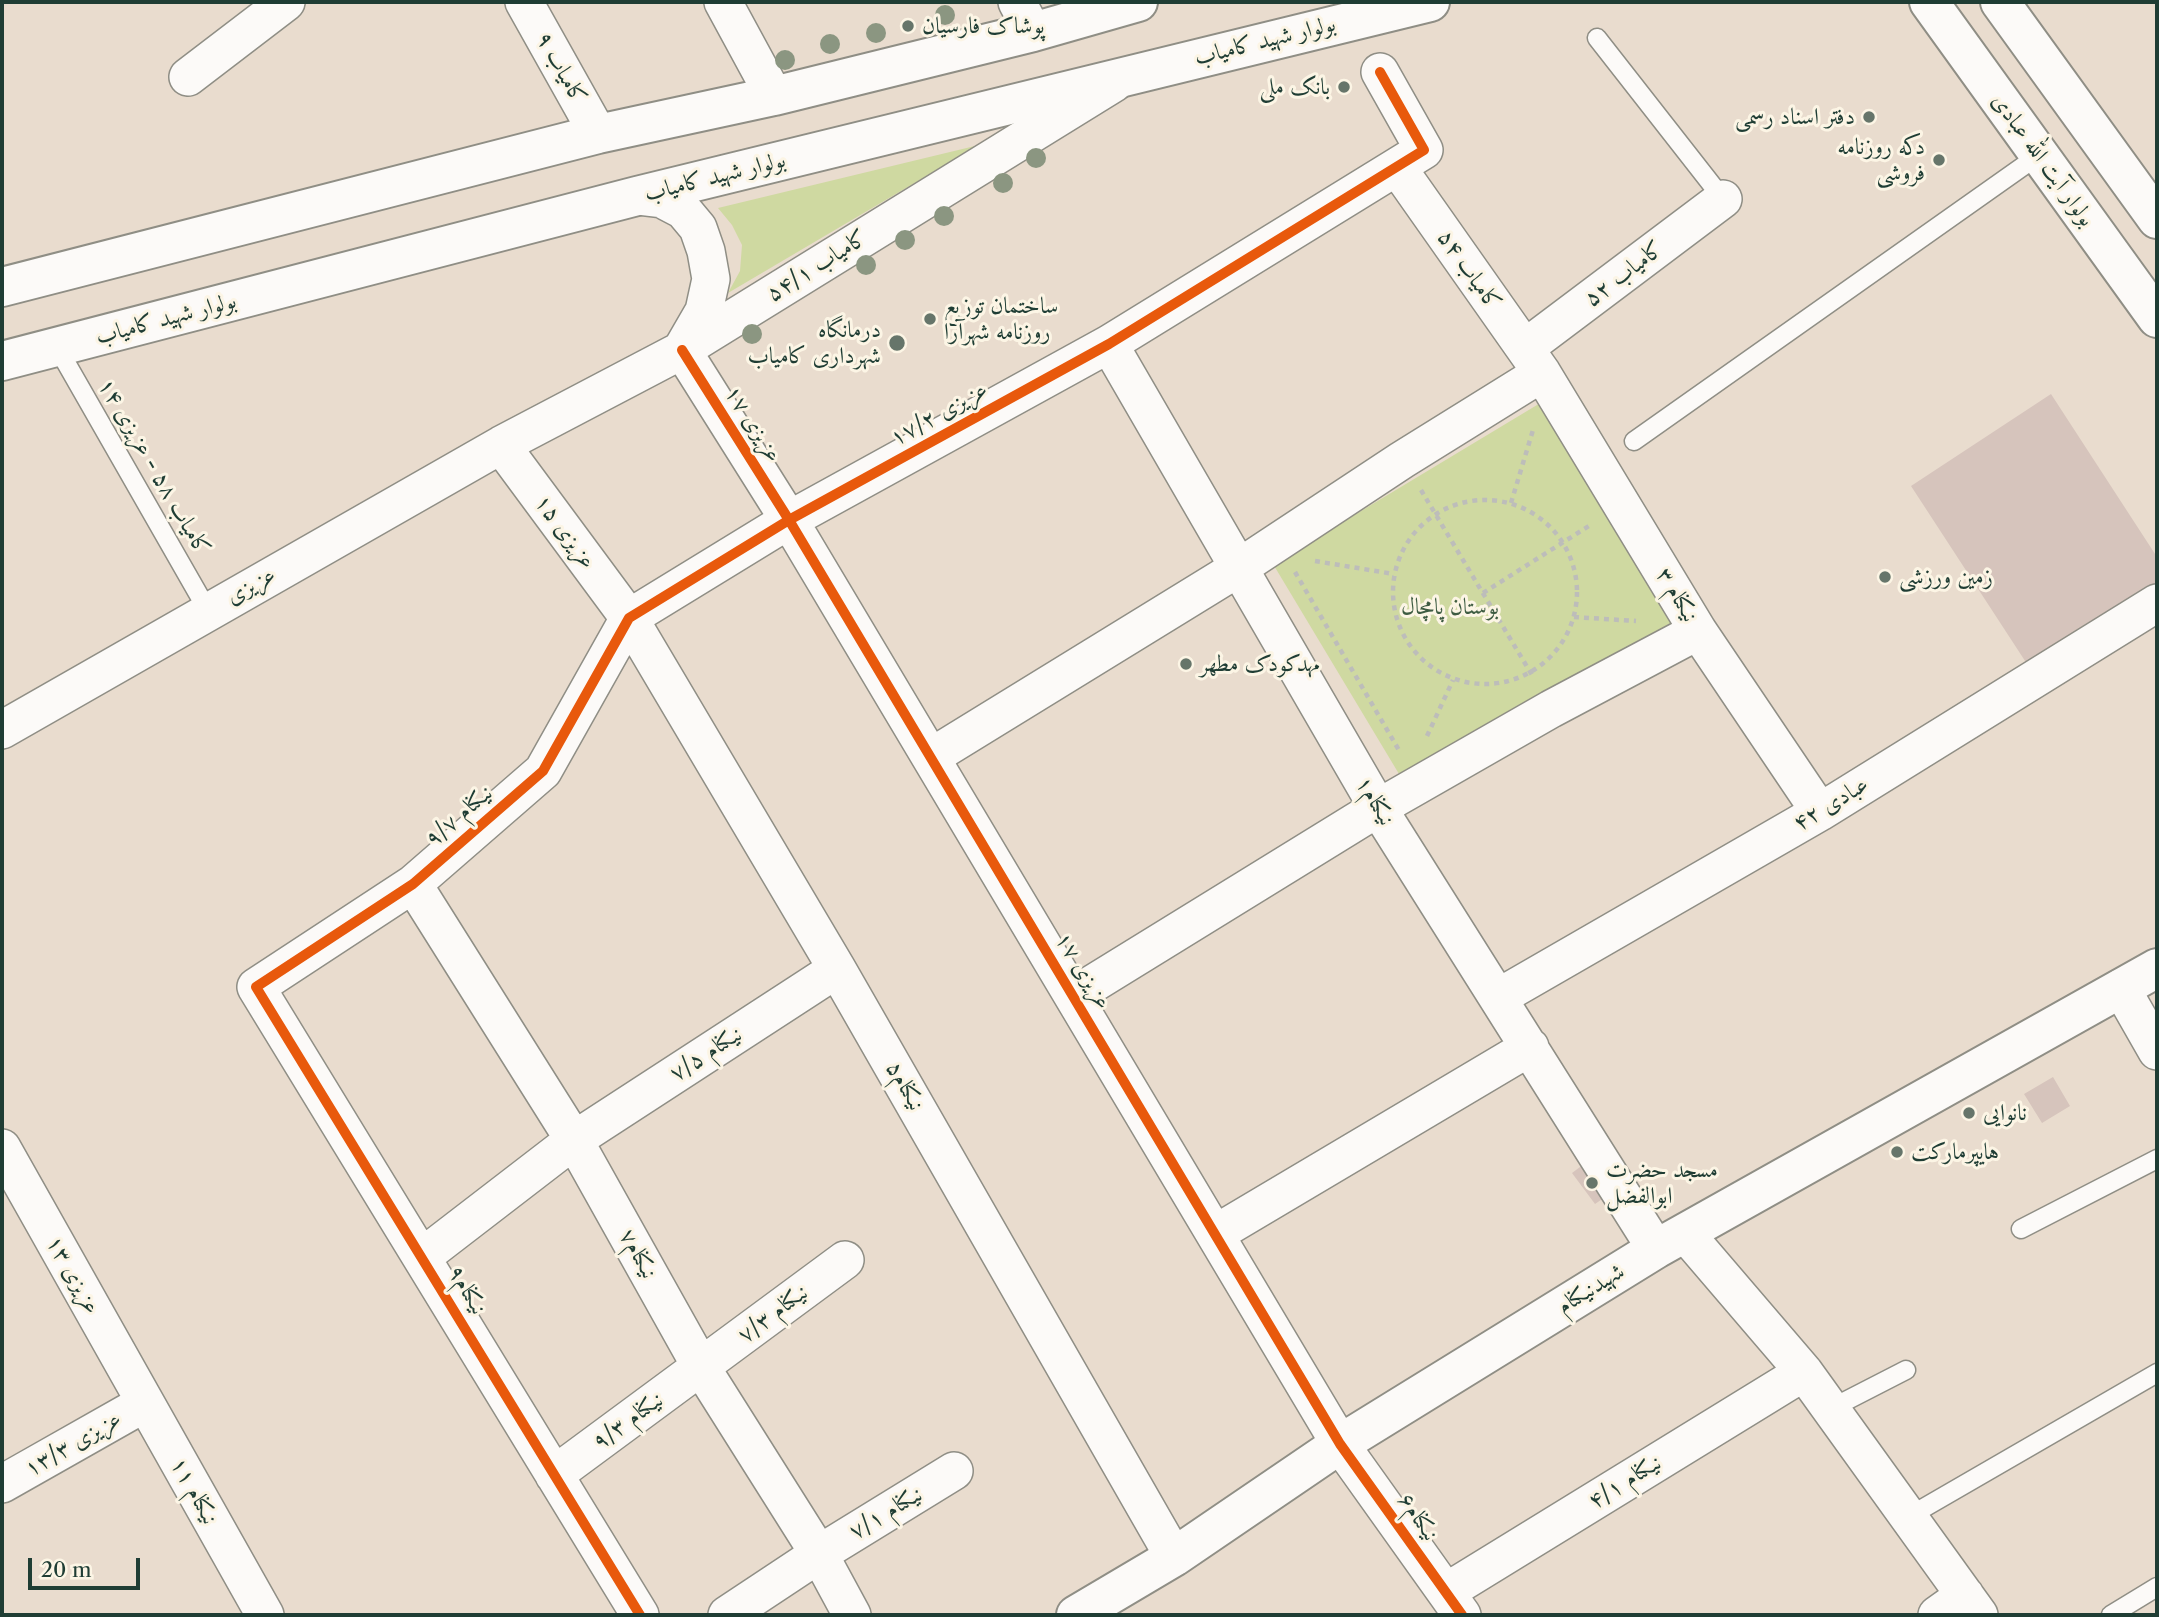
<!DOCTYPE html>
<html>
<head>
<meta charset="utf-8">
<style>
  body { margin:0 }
  #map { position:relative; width:2159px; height:1617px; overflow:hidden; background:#e9dcce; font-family:"Libre Caslon Text",serif }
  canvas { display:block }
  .frame { position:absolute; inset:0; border:4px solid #1f3d34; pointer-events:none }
  .scale { position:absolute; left:28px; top:1558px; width:112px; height:32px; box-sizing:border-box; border:4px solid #1f3d34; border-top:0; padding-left:9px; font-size:21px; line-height:24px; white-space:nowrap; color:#1f3d34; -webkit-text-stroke:5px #fcf5e5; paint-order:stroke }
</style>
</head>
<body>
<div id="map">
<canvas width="2159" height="1617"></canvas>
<div class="frame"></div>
<div class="scale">20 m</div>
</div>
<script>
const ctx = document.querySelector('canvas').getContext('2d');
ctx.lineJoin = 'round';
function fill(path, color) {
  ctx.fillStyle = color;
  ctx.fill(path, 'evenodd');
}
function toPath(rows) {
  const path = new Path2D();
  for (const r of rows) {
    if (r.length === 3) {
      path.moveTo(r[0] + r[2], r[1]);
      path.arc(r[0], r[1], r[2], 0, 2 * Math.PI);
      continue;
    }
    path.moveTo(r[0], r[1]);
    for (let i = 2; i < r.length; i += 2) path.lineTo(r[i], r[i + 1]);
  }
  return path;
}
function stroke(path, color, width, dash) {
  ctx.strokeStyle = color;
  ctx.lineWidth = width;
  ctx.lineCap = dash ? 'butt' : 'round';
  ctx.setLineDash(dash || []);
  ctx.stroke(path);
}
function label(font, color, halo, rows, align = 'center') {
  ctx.font = font + ' "Libre Caslon Text",Amiri,serif';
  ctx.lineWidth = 6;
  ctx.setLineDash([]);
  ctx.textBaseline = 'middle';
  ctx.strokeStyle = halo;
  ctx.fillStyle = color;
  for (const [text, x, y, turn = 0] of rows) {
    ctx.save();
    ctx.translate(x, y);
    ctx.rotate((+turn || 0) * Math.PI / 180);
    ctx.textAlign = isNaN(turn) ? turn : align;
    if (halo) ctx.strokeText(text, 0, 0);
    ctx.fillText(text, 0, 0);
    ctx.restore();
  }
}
fill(toPath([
  [979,145,728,293,740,271,742,245,732,225,718,208],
  [1542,402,1673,623,1405,784,1273,564]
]), '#cfd9a1');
fill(toPath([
  [2051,394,2157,557,2157,582,2029,667,1911,486],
  [2053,1077,2070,1106,2042,1123,2024,1094],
  [1588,1161,1611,1193,1595,1204,1572,1173]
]), '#d6c4bc');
const service = toPath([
  [1597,38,1723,199],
  [57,347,208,611],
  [1634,441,2039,155],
  [2021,1229,2157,1159],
  [1830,1409,1906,1370],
  [1908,1517,2157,1373],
  [2111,1615,2157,1587]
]);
const minor = toPath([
  [524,2,598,134],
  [723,2,774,96],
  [1017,2,1033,32],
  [188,77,286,2],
  [1397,167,1542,373,1698,631,1820,812],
  [637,196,662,199,683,210,698,228,706,251,711,279,704,311,682,349],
  [1109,344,1378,808,1656,1249],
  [1525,348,1723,199],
  [682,350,789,520,1340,1444,1462,1615],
  [501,445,629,618,837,969,1174,1557],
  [2,730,501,445,682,350,1114,83],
  [931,757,1240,567,1402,460,1542,373],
  [413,884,574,1140,701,1367,819,1554,852,1615],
  [2121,988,2157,1051],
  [1073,996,1378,808,1551,709,1698,631],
  [1499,997,1820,812,2157,603],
  [2,1148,265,1615],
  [1685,1233,1804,1372,1979,1615],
  [1215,1234,1530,1047],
  [422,1257,574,1140,837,969],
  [554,1475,845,1260],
  [2,1484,145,1403],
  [1446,1592,1804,1372],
  [640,1615,256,987,413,884,543,771,629,618,789,520,1109,344,1424,150,1380,72],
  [727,1615,819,1554,954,1471],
  [1937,1615,1965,1595]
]);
const tertiary = toPath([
  [1076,1615,1174,1557,1340,1444,1656,1249,2157,968]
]);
const primary = toPath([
  [1929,2,2157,318],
  [2000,2,2157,219],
  [2,287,598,134,774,96,1033,32,1138,2],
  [2,361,637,196,1430,2]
]);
stroke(service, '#8f8e85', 21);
stroke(minor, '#8f8e85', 40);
stroke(tertiary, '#8f8e85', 42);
stroke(primary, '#8f8e85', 42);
stroke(toPath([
  [1421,490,1532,675],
  [1485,592,92],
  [1511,503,1533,430],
  [1315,561,1394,574],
  [1295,572,1400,752],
  [1483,593,1592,524],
  [1574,617,1636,621],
  [1427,736,1453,680]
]), '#bdbdba', 4.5, [5, 5]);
stroke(service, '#fcfaf8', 18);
stroke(minor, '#fcfaf8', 37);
stroke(tertiary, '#fcfaf8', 38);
stroke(primary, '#fcfaf8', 38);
stroke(toPath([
  [682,350,789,520,1340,1444,1462,1615],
  [640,1615,256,987,413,884,543,771,629,618,789,520,1109,344,1424,150,1380,72]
]), '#e8590c', 10);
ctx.fillStyle = '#8b9681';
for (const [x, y] of [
  [945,15],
  [876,33],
  [830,44],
  [785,60],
  [1036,158],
  [1003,183],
  [944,216],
  [905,240],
  [866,265],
  [752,334]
]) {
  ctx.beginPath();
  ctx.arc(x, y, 10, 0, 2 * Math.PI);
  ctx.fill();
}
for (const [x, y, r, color] of [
  [908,26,7,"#66756a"],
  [1344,87,7,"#66756a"],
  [1869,117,7,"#66756a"],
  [1939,160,7,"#66756a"],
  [930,319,7,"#66756a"],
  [897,343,9,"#66756a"],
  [1885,577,7,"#66756a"],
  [1186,664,7,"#66756a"],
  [1969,1113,7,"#66756a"],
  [1897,1152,7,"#66756a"],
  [1592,1183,7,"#66756a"]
]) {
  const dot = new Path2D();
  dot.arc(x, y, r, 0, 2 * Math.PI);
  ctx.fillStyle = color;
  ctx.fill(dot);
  stroke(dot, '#fcf5e5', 2.5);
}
label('23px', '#1f3d34', '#fcf5e5', [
  ["پوشاک فارسیان",922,26],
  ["بانک ملی",1330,87,"right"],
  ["دفتر اسناد رسمی",1855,117,"right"],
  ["دکه روزنامه",1925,147,"right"],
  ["فروشی",1925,173,"right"],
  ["ساختمان توزیع",944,306],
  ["روزنامه شهرآرا",944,332],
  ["درمانگاه",881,330,"right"],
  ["شهرداری کامیاب",881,356,"right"],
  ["زمین ورزشی",1899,577],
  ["مهدکودک مطهر",1200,664],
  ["نانوایی",1983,1113],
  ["هایپرمارکت",1911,1152],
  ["مسجد حضرت",1606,1170],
  ["ابوالفضل",1606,1196]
], 'left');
label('23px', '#1f3d34', '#fcf5e5', [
  ["بولوار شهید کامیاب",1265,41,-14],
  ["کامیاب ۹",561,68,61],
  ["بولوار آیت الله عبادی",2043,160,54],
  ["بولوار شهید کامیاب",715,177,-14],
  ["کامیاب ۵۴/۱",817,266,-32],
  ["کامیاب ۵۴",1469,270,55],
  ["کامیاب ۵۲",1624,274,-37],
  ["بولوار شهید کامیاب",166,319,-15],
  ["عزیزی ۱۷/۲",939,414,-29],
  ["عزیزی ۱۷",753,424,58],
  ["کامیاب ۵۸ - عزیزی ۱۴",154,467,60],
  ["عزیزی ۱۵",565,532,54],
  ["عزیزی",251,586,-29],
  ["نیکنام ۳",1677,595,59],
  ["نیکنام۱",1375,801,59],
  ["عبادی ۴۲",1831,804,-31],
  ["نیکنام ۹/۷",459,816,-41],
  ["عزیزی ۱۷",1083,971,59],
  ["نیکنام ۷/۵",706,1054,-33],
  ["نیکنام۵",905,1086,60],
  ["نیکنام۷",638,1254,61],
  ["عزیزی ۱۳",73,1275,61],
  ["شهیدنیکنام",1591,1289,-32],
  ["نیکنام۹",467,1290,59],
  ["نیکنام ۷/۳",773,1314,-37],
  ["نیکنام ۹/۳",628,1421,-36],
  ["عزیزی ۱۳/۳",73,1444,-30],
  ["نیکنام ۴/۱",1625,1482,-32],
  ["نیکنام ۱۱",194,1491,61],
  ["نیکنام ۷/۱",886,1513,-31],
  ["نیکنام۶",1418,1517,55]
]);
label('23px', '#3e5c42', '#fcf5e5', [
  ["بوستان پامچال",1450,607]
]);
</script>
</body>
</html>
